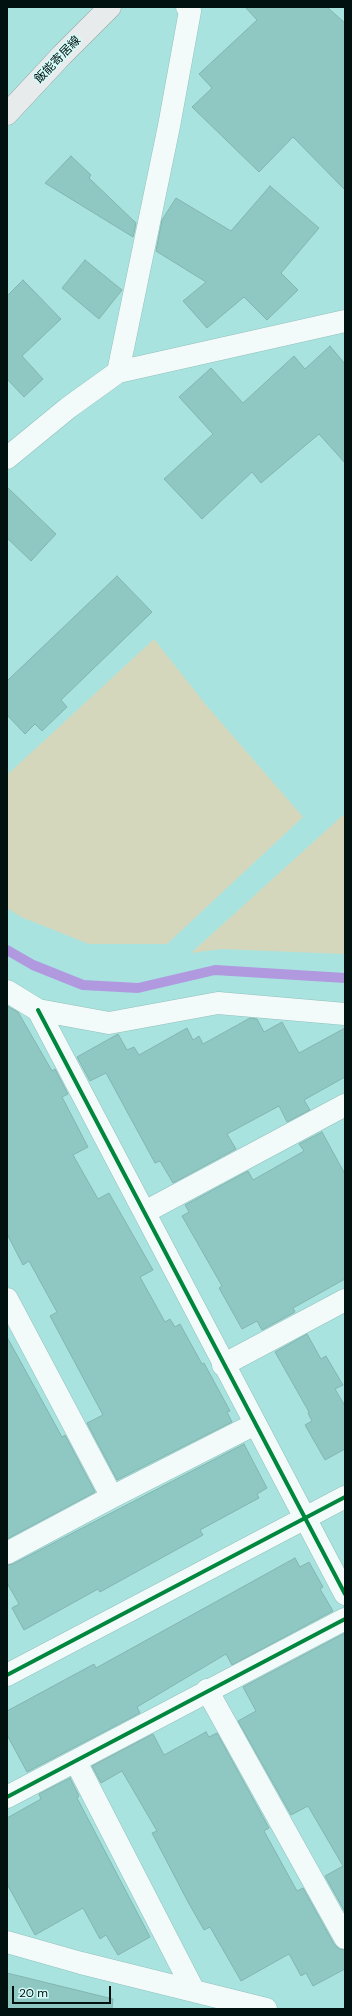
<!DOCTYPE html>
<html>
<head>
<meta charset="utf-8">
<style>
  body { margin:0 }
  #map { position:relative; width:352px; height:2016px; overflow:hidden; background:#a9e3df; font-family:"DM Sans",sans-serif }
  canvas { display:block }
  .frame { position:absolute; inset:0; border:8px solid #001110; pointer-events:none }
  .scale { position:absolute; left:12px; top:1986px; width:99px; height:18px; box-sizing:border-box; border:2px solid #001110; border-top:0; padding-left:5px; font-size:12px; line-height:14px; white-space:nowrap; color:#001110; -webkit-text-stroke:3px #d5fcf8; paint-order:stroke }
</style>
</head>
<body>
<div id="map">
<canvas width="352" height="2016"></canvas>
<div class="frame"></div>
<div class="scale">20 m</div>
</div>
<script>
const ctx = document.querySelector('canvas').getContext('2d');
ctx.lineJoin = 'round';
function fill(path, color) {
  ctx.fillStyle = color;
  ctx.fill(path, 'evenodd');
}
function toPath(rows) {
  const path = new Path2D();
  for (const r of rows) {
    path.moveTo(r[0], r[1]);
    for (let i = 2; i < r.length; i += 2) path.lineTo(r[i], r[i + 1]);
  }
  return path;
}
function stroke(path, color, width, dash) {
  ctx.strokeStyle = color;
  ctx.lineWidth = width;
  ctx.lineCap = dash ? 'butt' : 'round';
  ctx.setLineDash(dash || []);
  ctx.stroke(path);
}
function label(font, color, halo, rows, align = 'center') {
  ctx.font = font + ' "DM Sans","Noto Sans JP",sans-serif';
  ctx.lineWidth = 3;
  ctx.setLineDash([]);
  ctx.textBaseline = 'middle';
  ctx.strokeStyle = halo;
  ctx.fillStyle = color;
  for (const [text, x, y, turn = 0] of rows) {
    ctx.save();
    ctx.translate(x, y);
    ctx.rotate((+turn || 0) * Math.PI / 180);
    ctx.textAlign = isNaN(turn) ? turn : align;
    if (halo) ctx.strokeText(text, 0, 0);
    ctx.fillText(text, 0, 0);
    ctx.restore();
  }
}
fill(toPath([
  [154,639,206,705,303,817,167,944,89,944,21,917,7,908,7,775],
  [342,816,345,816,345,954,221,949,191,953]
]), '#d5d7bc');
stroke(toPath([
  [7,950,33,965,83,985,138,988,215,970,345,978]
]), '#b199e0', 10);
const building = toPath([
  [245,7,327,7,345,23,345,190,293,137,259,172,192,107,212,88,199,74,257,20,245,7],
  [71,156,91,175,89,178,136,223,133,237,45,183,71,156],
  [270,186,319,228,281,273,298,290,267,320,244,297,207,328,183,301,206,282,156,251,162,220,176,198,231,231,270,186],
  [85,260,122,290,99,319,62,288,85,260],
  [23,280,61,319,22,356,43,379,24,397,7,379,7,296,23,280],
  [330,346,345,364,345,463,319,434,261,483,252,472,202,519,164,479,213,434,179,397,211,368,243,403,294,356,305,369,330,346],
  [7,487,56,534,31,561,7,538,7,487],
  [117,576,152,612,61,700,67,707,42,731,35,724,25,734,7,715,7,681,117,576],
  [7,1006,18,1012,52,1071,55,1069,68,1094,62,1097,88,1147,73,1155,98,1199,109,1193,153,1270,140,1277,165,1322,170,1319,175,1327,180,1324,202,1364,204,1363,230,1411,227,1412,232,1422,117,1480,87,1423,103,1415,50,1316,57,1312,29,1261,23,1265,7,1234,7,1006],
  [250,1018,257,1019,264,1032,282,1022,299,1053,345,1028,345,1077,304,1100,310,1110,287,1122,279,1106,227,1134,236,1149,173,1183,160,1161,155,1163,106,1073,90,1081,77,1057,118,1034,127,1050,134,1047,139,1055,187,1028,193,1040,199,1036,203,1044,250,1018],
  [322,1132,345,1174,345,1279,293,1308,295,1312,262,1330,257,1321,242,1329,219,1288,222,1286,182,1216,189,1212,185,1205,248,1171,253,1180,304,1151,299,1144,322,1132],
  [307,1334,321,1359,326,1356,343,1385,335,1389,345,1406,345,1449,325,1460,305,1425,312,1421,308,1413,309,1412,275,1352,307,1334],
  [7,1337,62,1437,65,1435,95,1492,7,1539,7,1337],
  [244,1444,267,1488,257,1494,259,1498,200,1530,203,1535,100,1592,98,1589,24,1630,12,1608,19,1604,7,1583,7,1565,13,1564,244,1444],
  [295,1558,300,1567,309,1562,323,1587,320,1589,333,1611,232,1665,226,1654,137,1707,140,1713,27,1772,7,1735,7,1711,94,1664,96,1668,295,1558],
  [345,1633,345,1912,325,1876,343,1866,308,1806,291,1815,238,1721,256,1711,243,1687,345,1633],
  [206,1732,209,1737,217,1733,269,1828,264,1831,297,1891,303,1888,334,1944,339,1949,345,1950,345,1969,313,1986,306,1973,301,1976,289,1954,241,1981,210,1927,204,1930,188,1902,152,1833,157,1831,122,1771,101,1783,92,1766,153,1734,164,1755,206,1732],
  [70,1778,79,1796,77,1798,150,1937,118,1955,106,1935,100,1939,83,1908,35,1935,7,1884,7,1818,41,1799,39,1794,70,1778],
  [7,1973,113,1999,112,2009,7,2009,7,1973]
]);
fill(building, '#8fc7c3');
stroke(building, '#84b4b0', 1);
const minor = toPath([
  [118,372,169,126,190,11,187,7],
  [7,458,68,408,118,372,345,321],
  [7,991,38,1010,109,1023,218,1003,345,1014],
  [38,1010,345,1594],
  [145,1212,345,1105],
  [7,1299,112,1497],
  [223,1365,345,1300],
  [7,1553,112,1497,255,1424],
  [7,1675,345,1497],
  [207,1690,345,1938],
  [76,1762,194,1991],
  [7,1797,345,1619],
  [7,1942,81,1963,266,2009]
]);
const major = toPath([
  [7,114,62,55,110,7]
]);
stroke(minor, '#91c0bc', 23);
stroke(major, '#96a7a7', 23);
stroke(minor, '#f2fbfa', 22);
stroke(major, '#e8ebeb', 22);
stroke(toPath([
  [38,1010,345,1594],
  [7,1675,345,1497],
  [7,1797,345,1619]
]), '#00873e', 4);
label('12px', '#001110', '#d5fcf8', [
  ["飯能寄居線",58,60,-46]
]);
</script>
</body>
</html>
